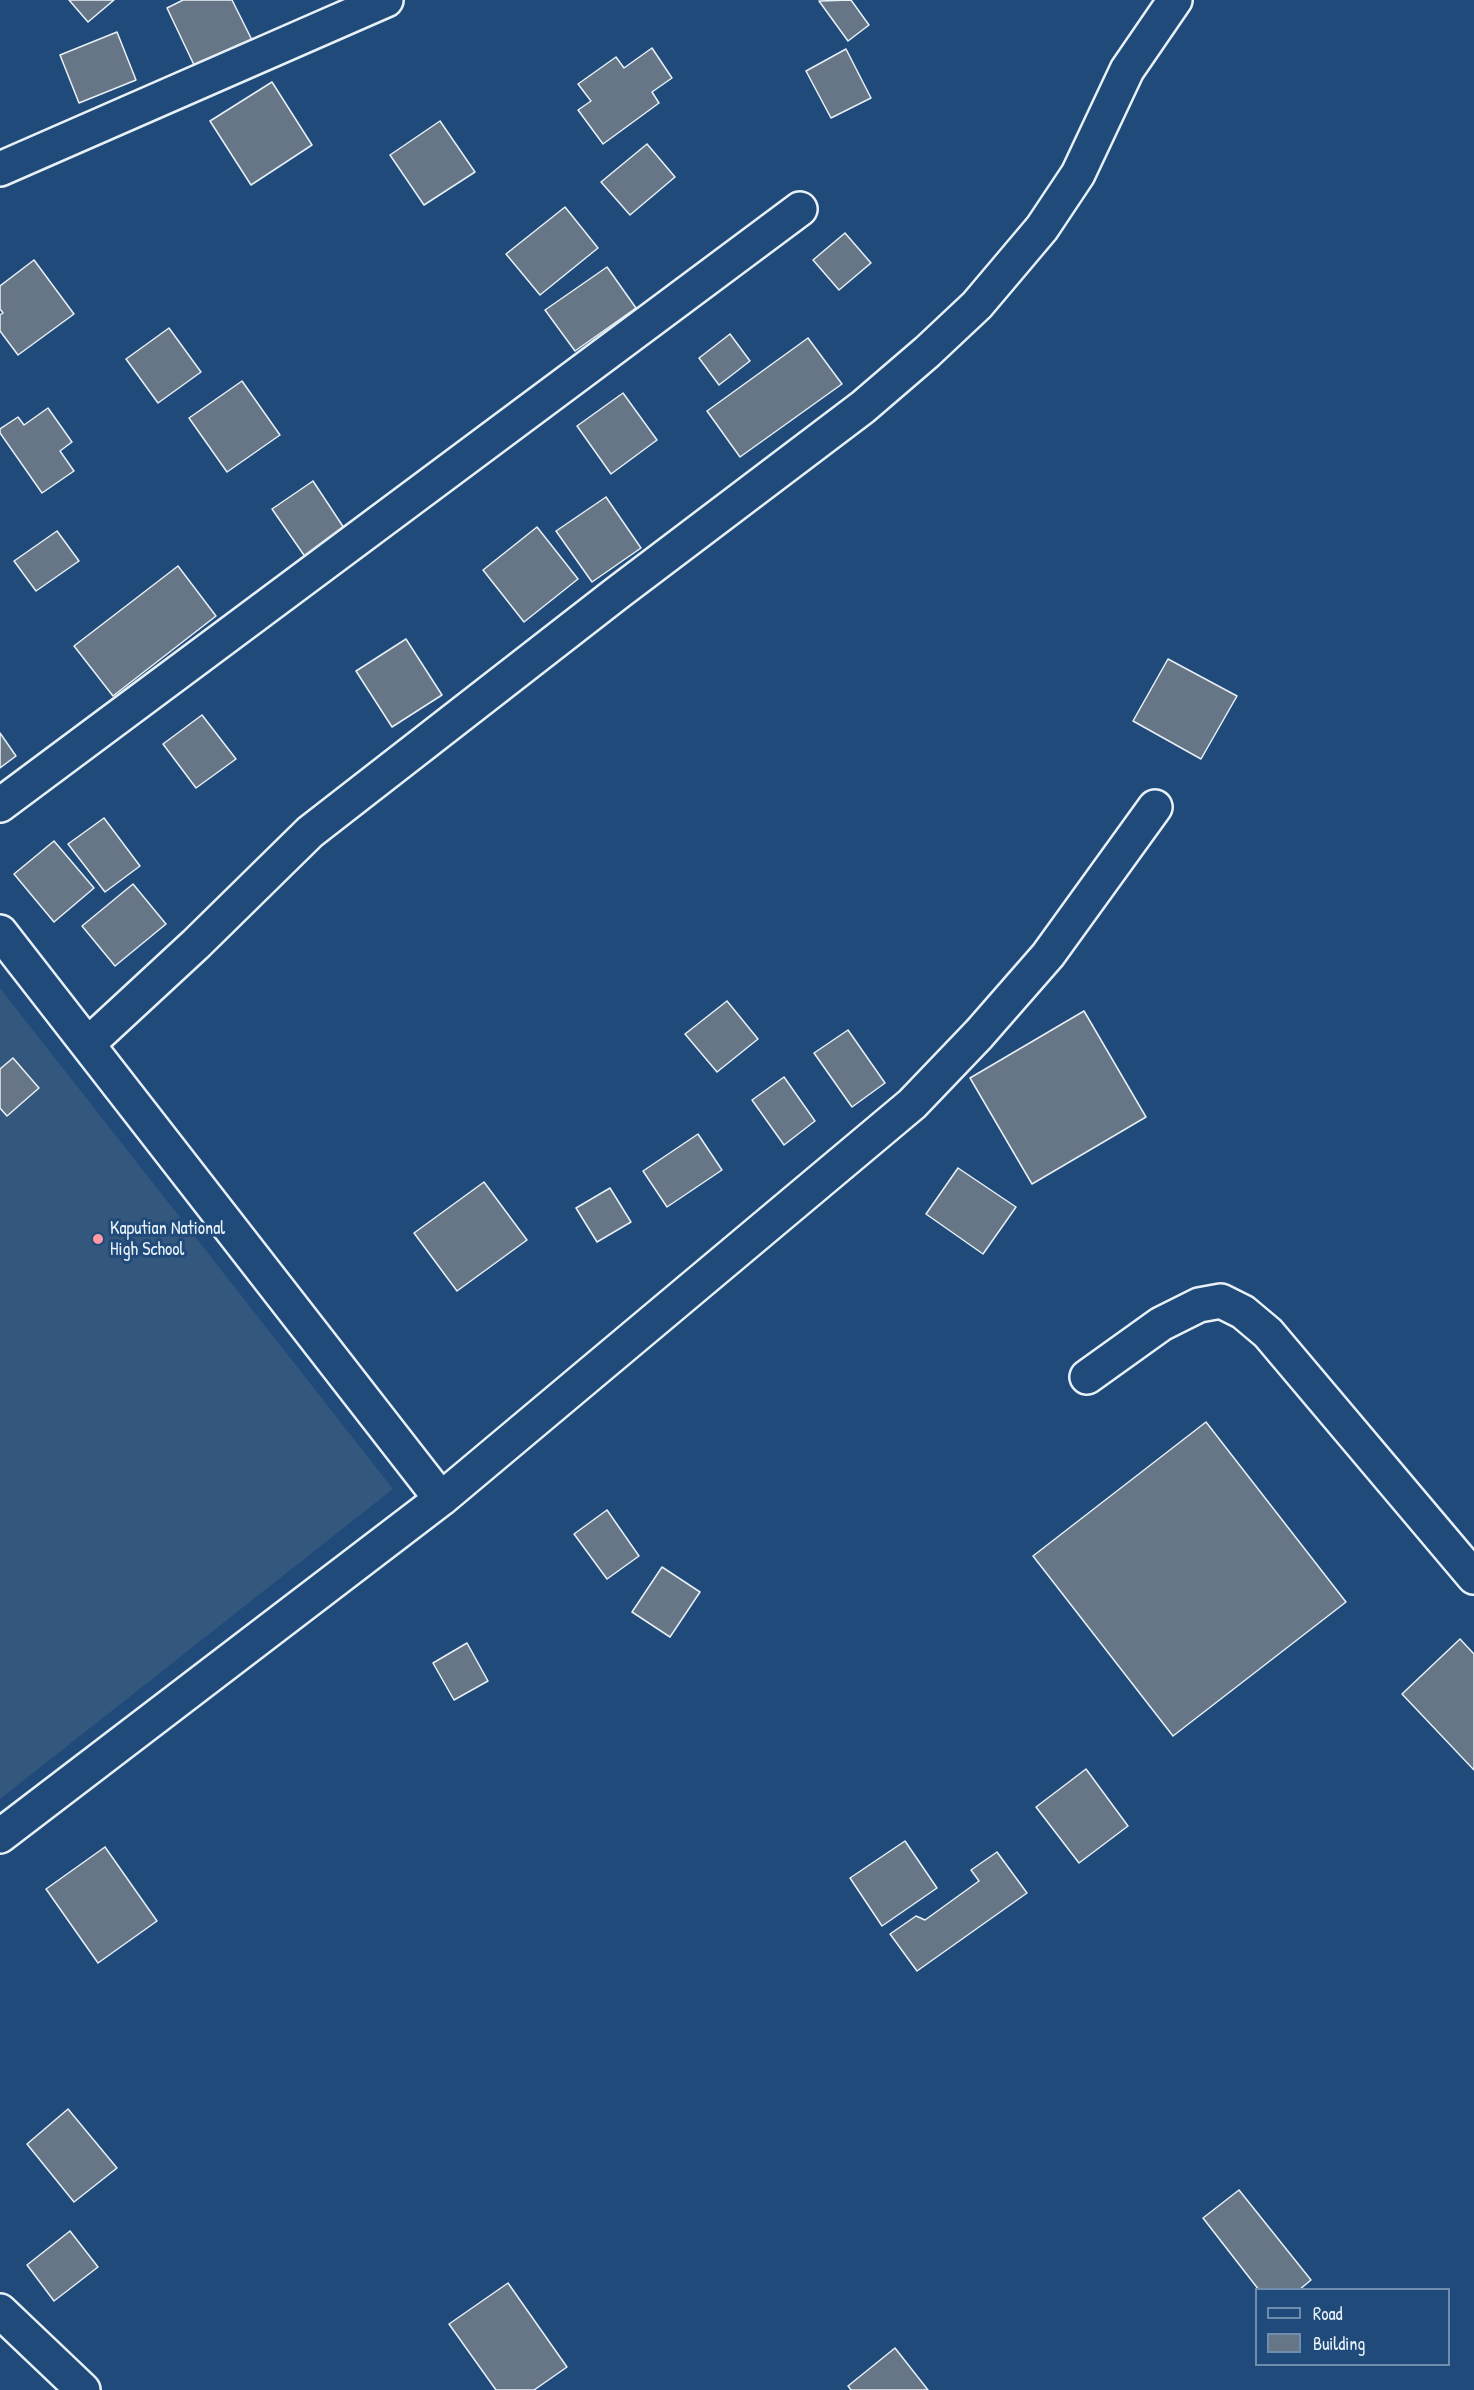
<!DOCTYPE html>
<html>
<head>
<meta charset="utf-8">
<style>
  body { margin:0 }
  #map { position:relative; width:1474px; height:2390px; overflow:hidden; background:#1f4a7a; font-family:"Patrick Hand",sans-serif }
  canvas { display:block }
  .legend { position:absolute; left:1255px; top:2288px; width:195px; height:78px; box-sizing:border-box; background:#1f4a7a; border:2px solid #6f8dac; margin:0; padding:8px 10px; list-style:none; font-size:18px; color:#e8f1f8 }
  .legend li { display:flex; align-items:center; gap:12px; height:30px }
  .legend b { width:30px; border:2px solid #6f8dac }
</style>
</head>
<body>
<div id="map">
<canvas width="1474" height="2390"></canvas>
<ul class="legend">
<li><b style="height:8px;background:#1f4a7a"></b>Road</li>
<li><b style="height:16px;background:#667686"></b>Building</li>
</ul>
</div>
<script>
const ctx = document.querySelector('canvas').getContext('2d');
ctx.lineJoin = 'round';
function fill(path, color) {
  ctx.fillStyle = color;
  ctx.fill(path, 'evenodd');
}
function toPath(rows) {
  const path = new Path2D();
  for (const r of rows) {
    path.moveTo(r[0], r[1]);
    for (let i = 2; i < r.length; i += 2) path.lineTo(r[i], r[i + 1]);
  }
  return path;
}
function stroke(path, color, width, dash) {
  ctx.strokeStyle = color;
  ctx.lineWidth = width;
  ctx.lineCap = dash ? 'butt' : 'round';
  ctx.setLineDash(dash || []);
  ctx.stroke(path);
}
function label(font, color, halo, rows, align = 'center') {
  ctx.font = font + ' "Patrick Hand",sans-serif';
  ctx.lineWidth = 6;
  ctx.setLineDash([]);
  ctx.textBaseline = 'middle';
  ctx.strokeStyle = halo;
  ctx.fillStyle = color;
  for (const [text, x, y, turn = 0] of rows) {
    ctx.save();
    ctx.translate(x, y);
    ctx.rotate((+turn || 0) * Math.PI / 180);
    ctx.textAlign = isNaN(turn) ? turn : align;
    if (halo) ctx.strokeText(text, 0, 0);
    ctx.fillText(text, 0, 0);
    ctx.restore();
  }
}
fill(toPath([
  [0,988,393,1489,0,1799]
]), '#34577e');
const building = toPath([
  [69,0,114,0,88,22,69,0],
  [183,0,232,0,252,40,195,67,167,8,183,0],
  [851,0,869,25,848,41,819,1,851,0],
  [117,32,136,80,79,103,60,55,117,32],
  [652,48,672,78,652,92,659,103,603,144,578,110,591,101,578,84,616,57,624,68,652,48],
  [846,49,871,98,831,118,806,71,846,49],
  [272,82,312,145,251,185,210,121,272,82],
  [440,121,475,172,424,205,390,155,440,121],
  [647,144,675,177,630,215,601,182,647,144],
  [565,207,598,248,540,295,506,254,565,207],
  [845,233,871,263,839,290,813,260,845,233],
  [34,260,74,314,18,355,0,331,0,315,3,313,0,309,0,286,34,260],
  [607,267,636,308,575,351,545,310,607,267],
  [169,328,201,372,158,403,126,359,169,328],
  [730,334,750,361,719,385,699,358,730,334],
  [808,338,842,384,740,457,707,411,808,338],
  [242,381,280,435,227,472,189,418,242,381],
  [623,393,657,440,611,474,577,426,623,393],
  [48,408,72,442,60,451,74,471,42,493,0,433,0,429,18,417,24,425,48,408],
  [313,481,346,531,306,558,272,509,313,481],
  [606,497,641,548,592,582,556,531,606,497],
  [537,527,578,579,524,622,483,570,537,527],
  [57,531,79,561,36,591,14,561,57,531],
  [178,566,216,616,113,696,74,646,178,566],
  [406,639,442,695,392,727,356,671,406,639],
  [1168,659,1237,696,1201,759,1133,721,1168,659],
  [202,715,236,759,196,788,163,744,202,715],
  [0,733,16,756,0,768,0,733],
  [104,818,140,866,105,892,68,844,104,818],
  [54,841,94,888,54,922,14,874,54,841],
  [133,884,166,924,115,966,82,926,133,884],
  [727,1001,758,1039,717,1072,685,1034,727,1001],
  [1084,1011,1146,1117,1032,1184,970,1078,1084,1011],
  [848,1030,885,1083,852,1107,814,1053,848,1030],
  [13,1058,39,1088,7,1116,0,1108,0,1069,13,1058],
  [784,1077,815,1121,784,1145,752,1100,784,1077],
  [698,1134,722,1170,667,1207,643,1171,698,1134],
  [958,1168,1016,1207,983,1254,926,1214,958,1168],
  [484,1182,527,1240,457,1291,414,1233,484,1182],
  [610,1188,631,1222,597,1242,576,1208,610,1188],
  [1206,1422,1346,1602,1173,1736,1033,1556,1206,1422],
  [607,1510,639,1556,607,1579,574,1534,607,1510],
  [662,1567,700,1592,670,1637,632,1612,662,1567],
  [1460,1639,1474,1654,1474,1770,1402,1694,1460,1639],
  [467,1643,488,1681,454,1700,433,1663,467,1643],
  [1086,1769,1128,1826,1079,1863,1036,1807,1086,1769],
  [905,1841,937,1888,882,1926,850,1878,905,1841],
  [105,1847,157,1921,98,1963,46,1889,105,1847],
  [997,1852,1027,1893,917,1971,890,1934,916,1916,925,1920,979,1881,971,1870,997,1852],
  [68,2109,117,2168,74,2202,27,2144,68,2109],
  [1239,2190,1311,2280,1299,2290,1259,2290,1203,2218,1239,2190],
  [70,2231,98,2267,54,2301,27,2265,70,2231],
  [508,2283,567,2367,534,2390,496,2390,449,2324,508,2283],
  [895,2348,928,2390,851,2390,848,2386,895,2348]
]);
fill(building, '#667686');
stroke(building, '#e8f1f8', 1.5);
const minor = toPath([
  [0,169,386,0],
  [0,805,800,209],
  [0,932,441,1499],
  [88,1044,196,944,310,832,616,594,863,407,927,352,977,305,1042,228,1078,174,1127,70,1175,0],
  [1087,1377,1161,1324,1199,1305,1221,1301,1243,1312,1268,1333,1474,1577],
  [0,1836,441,1499,912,1104,979,1034,1048,955,1155,807],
  [0,2311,83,2390]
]);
stroke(minor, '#e8f1f8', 38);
stroke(minor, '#1f4a7a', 33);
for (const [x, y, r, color] of [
  [98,1239,6,"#ff9aa2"]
]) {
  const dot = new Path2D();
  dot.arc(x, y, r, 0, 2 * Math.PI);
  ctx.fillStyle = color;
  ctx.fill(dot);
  stroke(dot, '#1f4a7a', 2);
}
label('18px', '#e8f1f8', '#1f4a7a', [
  ["Kaputian National",110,1229],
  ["High School",110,1250]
], 'left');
</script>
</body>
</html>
